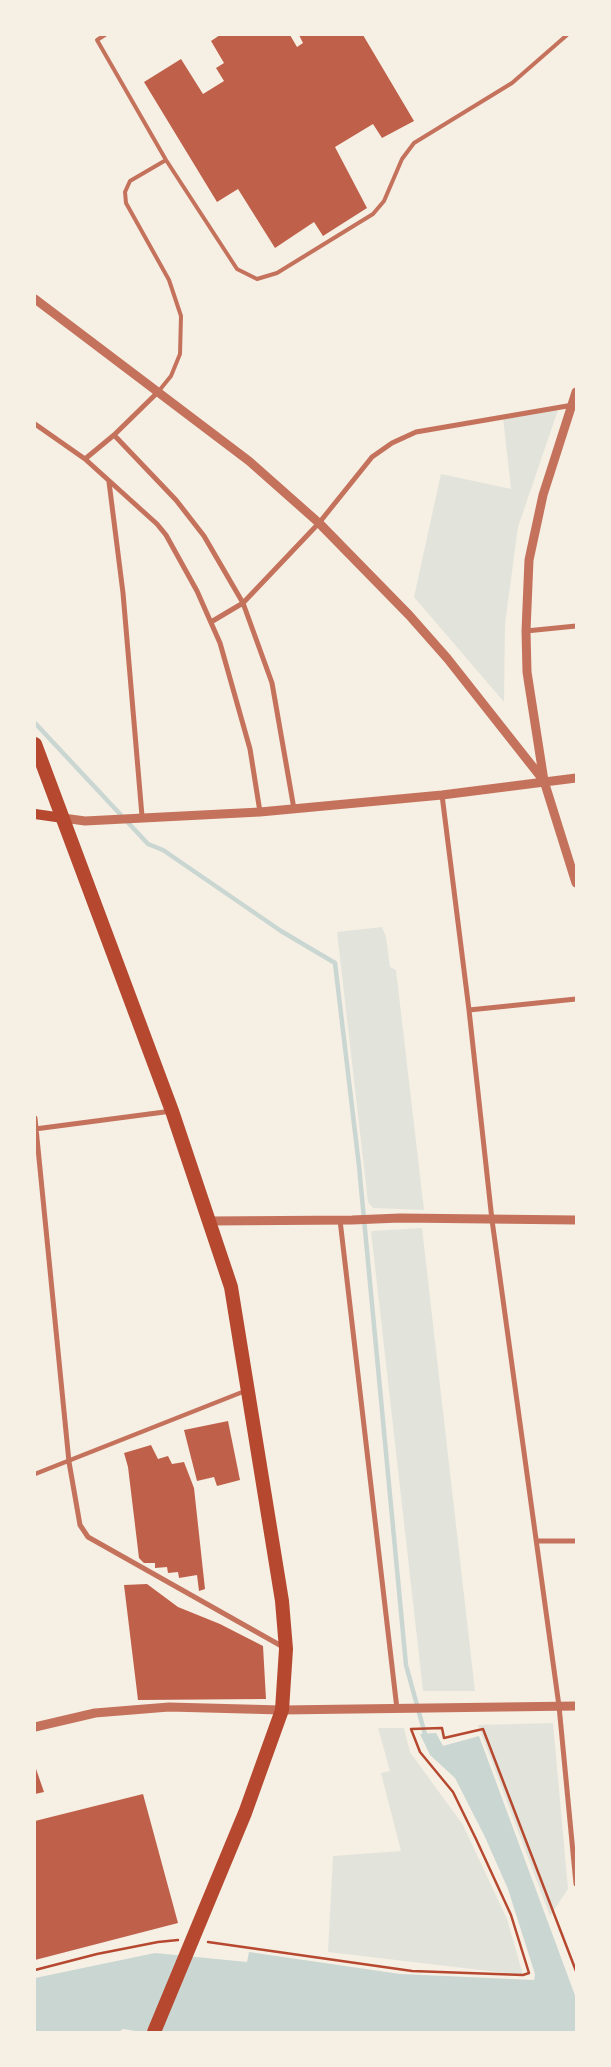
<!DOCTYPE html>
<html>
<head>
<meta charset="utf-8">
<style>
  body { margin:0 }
  #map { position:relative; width:611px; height:2067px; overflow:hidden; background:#f6efe4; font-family:Inter,sans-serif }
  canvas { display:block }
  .frame { position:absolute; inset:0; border:36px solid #f6efe4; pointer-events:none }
</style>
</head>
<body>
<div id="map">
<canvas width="611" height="2067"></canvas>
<div class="frame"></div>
</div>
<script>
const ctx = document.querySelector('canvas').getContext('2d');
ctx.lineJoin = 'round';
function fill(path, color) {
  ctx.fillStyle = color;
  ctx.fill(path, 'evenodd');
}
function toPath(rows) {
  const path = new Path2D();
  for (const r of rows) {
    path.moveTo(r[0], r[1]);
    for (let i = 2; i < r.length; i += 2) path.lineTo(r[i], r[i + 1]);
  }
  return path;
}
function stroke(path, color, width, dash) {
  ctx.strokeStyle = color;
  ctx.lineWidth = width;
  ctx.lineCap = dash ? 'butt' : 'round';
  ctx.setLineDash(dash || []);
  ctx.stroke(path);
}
fill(toPath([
  [559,407,518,527,505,624,504,702,414,597,441,474,511,489,503,417],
  [382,927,386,937,390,967,396,970,424,1210,373,1208,368,1202,337,932],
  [422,1228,475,1691,423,1691,371,1231],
  [553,1723,568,1889,550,1916,478,1725],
  [378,1728,404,1728,410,1752,463,1825,507,1919,523,1975,328,1952,333,1856,401,1851,381,1773,390,1771]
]), '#e2e4dc');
fill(toPath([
  [436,1733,443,1746,479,1736,576,1998,576,2032,141,2032,123,2029,119,2032,35,2032,35,1978,155,1953,247,1962,249,1952,400,1974,534,1980,535,1974,508,1889,485,1837,455,1778,430,1755,420,1734]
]), '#c9d6d2');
stroke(toPath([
  [35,723,148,844,163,850,281,931,335,963,359,1166,406,1665,426,1738]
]), '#c9d6d2', 4.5);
fill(toPath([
  [220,35,290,35,297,47,303,43,299,35,363,35,414,121,382,138,373,124,335,147,367,208,323,236,314,222,275,248,238,189,217,202,144,82,181,59,203,94,224,81,216,68,224,63,211,41],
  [228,1421,240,1480,217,1486,214,1477,197,1481,184,1430],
  [151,1445,158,1459,168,1456,172,1464,184,1462,194,1488,205,1589,199,1591,197,1575,179,1578,178,1572,168,1573,167,1567,155,1568,155,1563,144,1563,139,1558,128,1467,124,1453],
  [147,1584,178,1607,220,1624,263,1646,266,1699,138,1700,124,1585],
  [35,1766,44,1792,35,1794],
  [143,1794,178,1923,35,1960,35,1821]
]), '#bf614a');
stroke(toPath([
  [208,1942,412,1971,523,1975,529,1973,511,1915,476,1839,453,1792,420,1752,411,1729,442,1728,444,1738,483,1729,576,1971],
  [35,1970,97,1954,158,1942,178,1940]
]), '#b5482f', 2.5);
stroke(toPath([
  [105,35,97,40,166,160,237,269,257,279,277,273,373,214,384,201,402,159,414,143,512,83,567,35],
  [158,392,171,376,180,354,181,316,169,280,126,203,125,192,130,181,166,160]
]), '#c5725c', 4);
stroke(toPath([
  [35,1474,245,1391]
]), '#c5725c', 4.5);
stroke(toPath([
  [35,424,85,459,157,524,166,535,197,591,220,643,250,749,260,812],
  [114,435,176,500,204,536,243,603,272,683,294,809],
  [85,459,114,435,158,392],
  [109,482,123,593,142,816],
  [211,622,243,603,319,523,372,457,392,443,416,432,573,405],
  [526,631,576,626],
  [442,795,469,1010,492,1220,559,1706,576,1884],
  [469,1010,576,999],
  [35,1118,69,1462,80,1525,88,1537,285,1648],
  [35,1129,172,1111],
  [340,1220,397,1709],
  [538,1541,576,1541]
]), '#c5725c', 5);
stroke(toPath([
  [35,299,249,461,319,523,409,615,447,658,544,781],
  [576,392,543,495,529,560,526,631,527,672,544,781,576,883],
  [63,818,85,821,260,812,442,795,576,778],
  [210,1221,352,1220,400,1218,576,1220],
  [35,1727,95,1713,169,1707,282,1710,576,1706]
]), '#c5725c', 9);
stroke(toPath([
  [35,814,63,818]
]), '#b5482f', 10);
stroke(toPath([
  [35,744,172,1111,231,1287,282,1601,286,1649,282,1710,245,1813,154,2032]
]), '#b5482f', 14);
</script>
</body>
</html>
